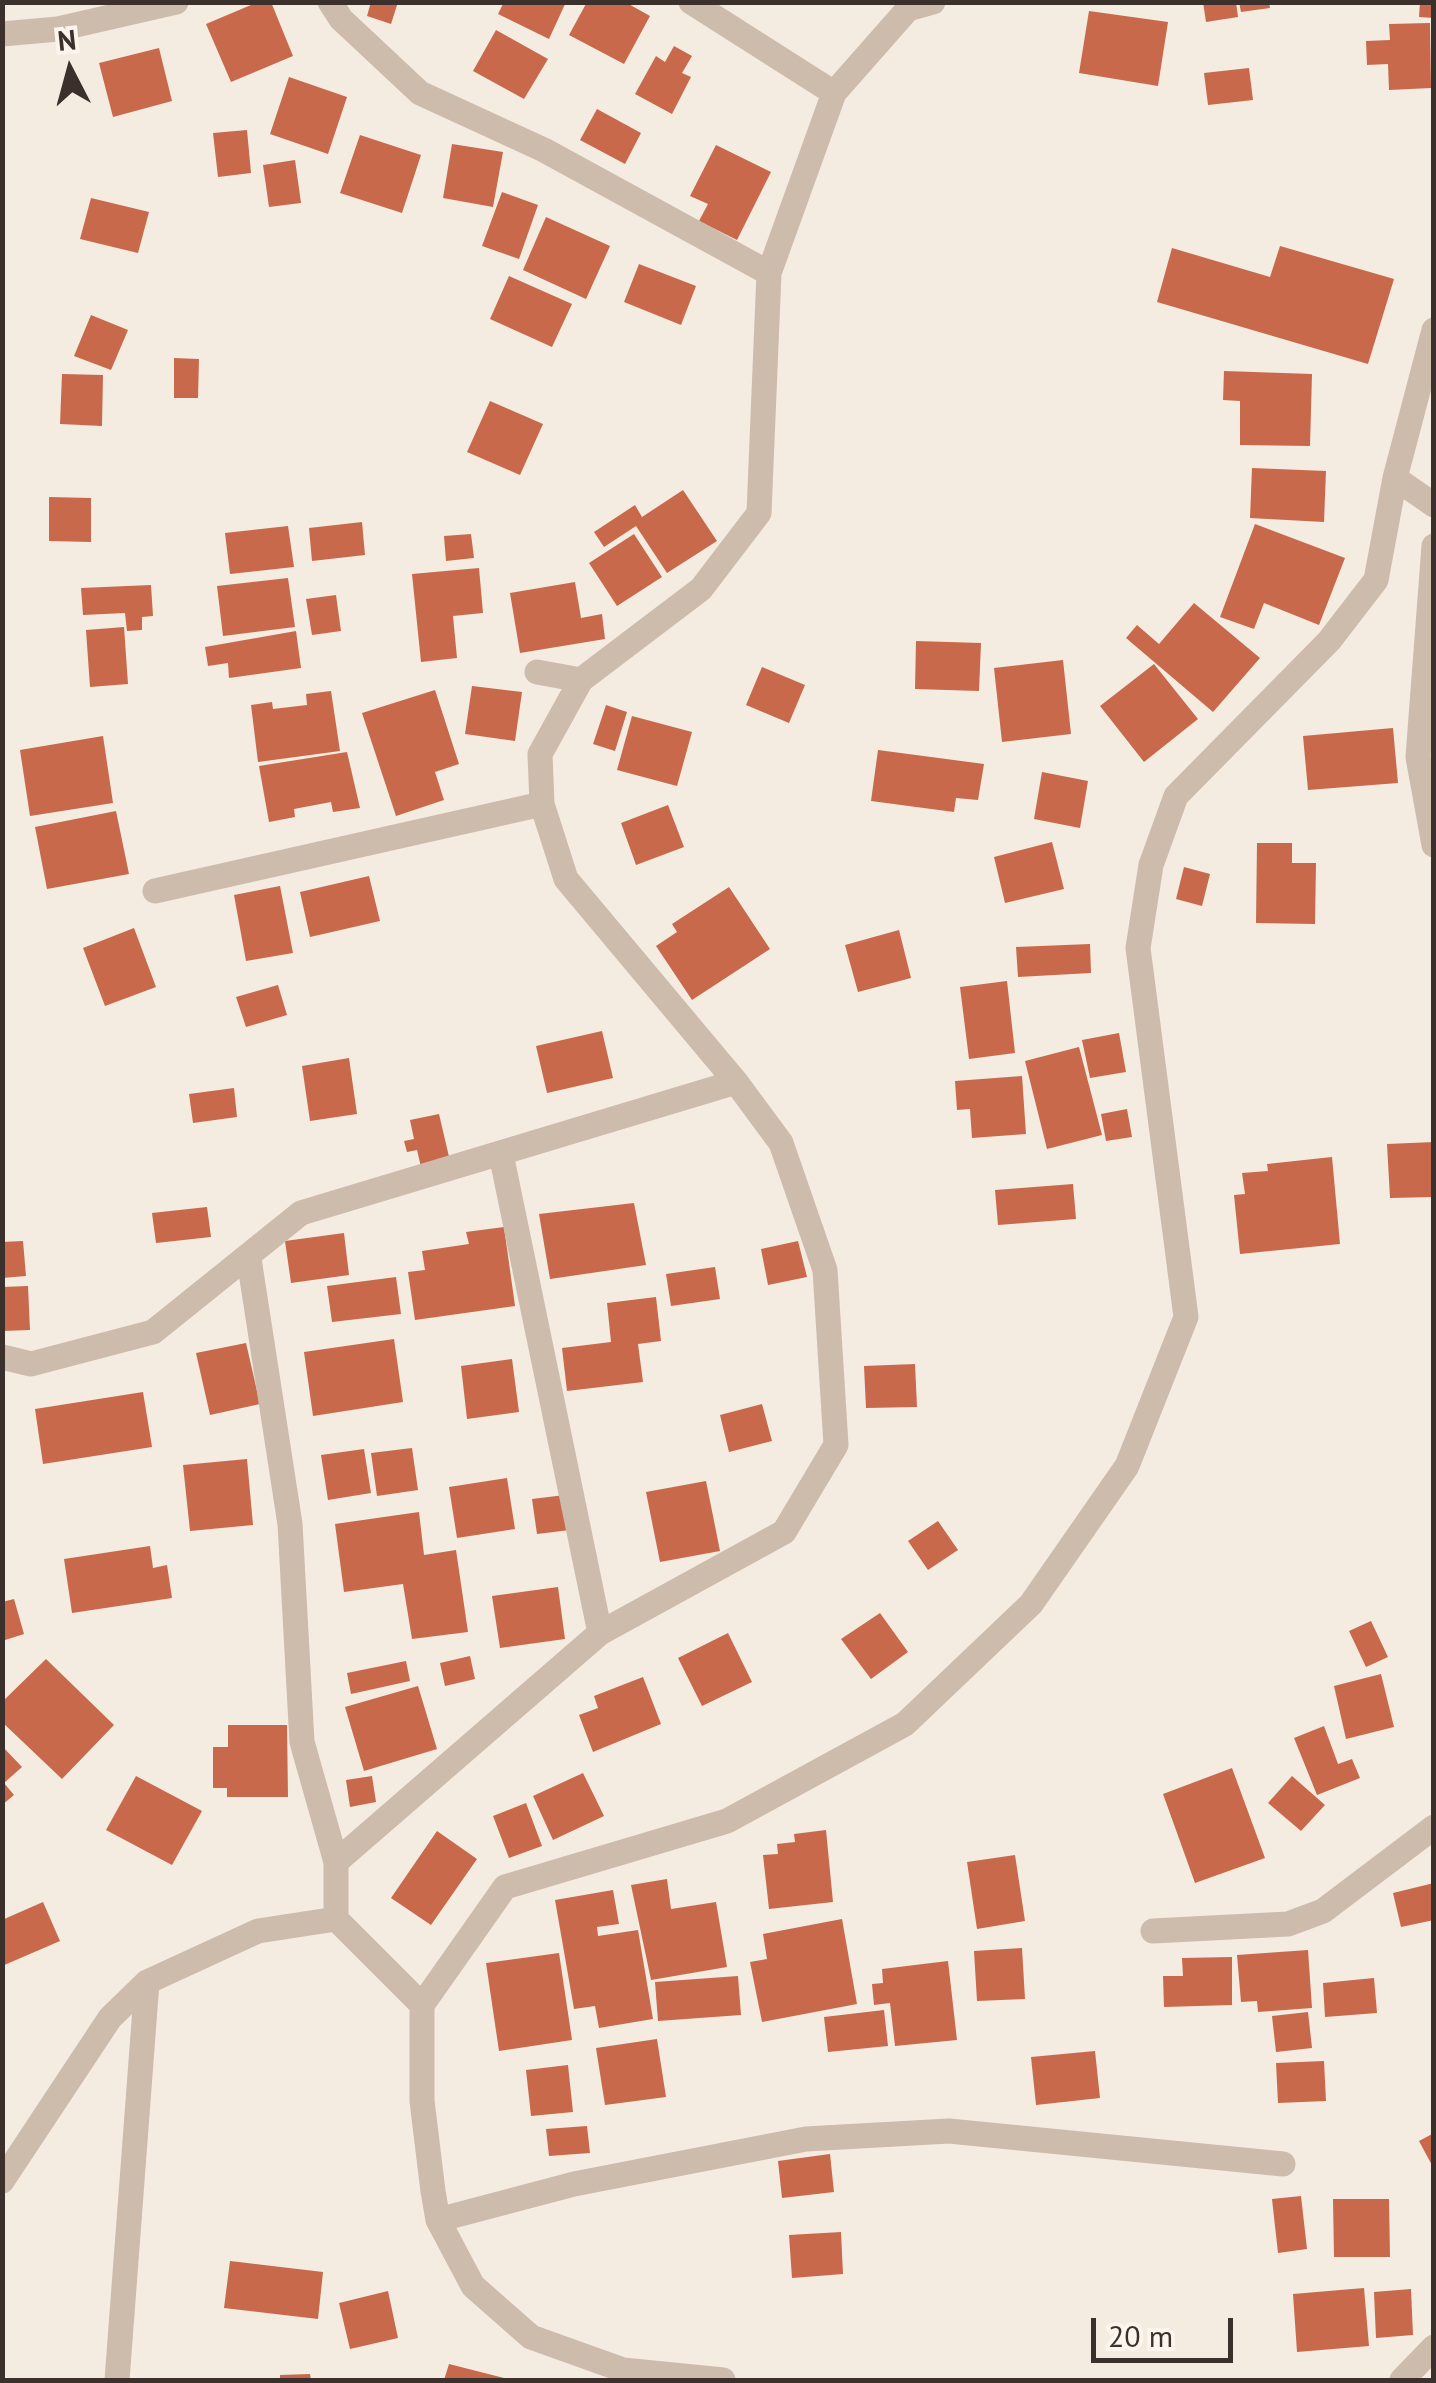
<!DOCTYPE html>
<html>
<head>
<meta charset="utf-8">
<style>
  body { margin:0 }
  #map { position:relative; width:1436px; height:2383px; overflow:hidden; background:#f4ebe1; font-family:"PT Sans",sans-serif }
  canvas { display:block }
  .frame { position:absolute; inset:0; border:5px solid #3b302b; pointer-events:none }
  .north { position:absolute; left:20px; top:20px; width:100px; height:100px; -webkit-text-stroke:8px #fbf5ee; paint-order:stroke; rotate:354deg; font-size:28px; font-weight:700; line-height:40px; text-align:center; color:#3b302b }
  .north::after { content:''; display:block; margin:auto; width:35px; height:45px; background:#3b302b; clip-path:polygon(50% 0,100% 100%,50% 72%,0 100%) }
  .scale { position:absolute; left:1091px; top:2318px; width:142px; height:45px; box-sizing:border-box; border:5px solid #3b302b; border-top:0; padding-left:12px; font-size:30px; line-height:35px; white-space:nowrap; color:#3b302b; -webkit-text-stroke:8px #fbf5ee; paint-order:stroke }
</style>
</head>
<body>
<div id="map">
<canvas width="1436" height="2383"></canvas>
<div class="frame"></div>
<div class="north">N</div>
<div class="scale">20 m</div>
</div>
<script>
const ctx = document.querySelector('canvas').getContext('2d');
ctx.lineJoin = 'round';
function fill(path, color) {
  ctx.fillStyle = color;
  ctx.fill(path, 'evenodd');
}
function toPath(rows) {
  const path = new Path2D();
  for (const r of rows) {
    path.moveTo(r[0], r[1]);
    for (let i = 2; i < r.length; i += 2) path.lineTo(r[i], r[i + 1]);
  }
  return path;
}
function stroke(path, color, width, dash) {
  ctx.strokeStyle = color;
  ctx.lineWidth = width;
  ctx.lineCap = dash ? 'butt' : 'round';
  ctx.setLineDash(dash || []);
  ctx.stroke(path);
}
fill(toPath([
  [258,2,271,2,293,56,231,82,206,24],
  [371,2,398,2,391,24,367,16],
  [504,2,566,2,549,39,498,14],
  [587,2,625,2,650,16,624,64,569,35],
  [1203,2,1236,2,1238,17,1206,22],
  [1239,2,1269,2,1270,8,1241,12],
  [1420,2,1434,2,1434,18,1419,17],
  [1089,11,1168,22,1158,86,1079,73],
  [1430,23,1431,88,1389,90,1388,64,1367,65,1366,41,1390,40,1389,24],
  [496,30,548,59,524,99,473,71],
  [674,46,692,56,682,73,691,77,672,114,635,94,656,56,665,62],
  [159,48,172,101,113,117,99,63],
  [1249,68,1253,100,1208,105,1204,73],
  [289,77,347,97,328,154,270,134],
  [597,109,641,133,625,164,580,140],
  [247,130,251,173,218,177,213,133],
  [360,135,421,155,402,213,340,193],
  [452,144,503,152,493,207,443,198],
  [716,145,771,172,737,240,699,221,708,204,690,196],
  [295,160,301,203,269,207,263,165],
  [502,192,538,205,519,259,482,246],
  [91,198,149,212,138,253,80,239],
  [546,217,610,246,586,299,523,270],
  [1280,246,1394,279,1368,364,1157,302,1172,248,1270,277],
  [639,264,696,286,681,325,624,302],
  [509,276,572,304,552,347,490,319],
  [91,315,128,330,111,370,74,356],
  [174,358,199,359,198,398,174,398],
  [1224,371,1312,374,1310,446,1240,445,1240,401,1223,400],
  [62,374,103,375,102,426,60,424],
  [490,401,543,424,520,475,467,452],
  [1252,468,1326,471,1324,522,1250,518],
  [683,490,717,541,667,573,636,526,604,547,594,532,635,505,642,517],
  [49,497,91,498,91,542,49,541],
  [362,522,365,555,312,561,309,528],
  [1255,524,1345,558,1319,625,1264,603,1254,629,1220,617],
  [288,526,294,567,230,574,225,533],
  [471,534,474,558,446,561,444,536],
  [634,534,662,577,617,606,589,563],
  [479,568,483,613,453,616,457,658,421,662,412,574],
  [288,578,295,627,223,636,217,586],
  [575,582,581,618,602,614,605,639,520,653,510,593],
  [151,585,153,616,142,617,142,630,127,631,125,613,83,615,81,588],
  [336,595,341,631,312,635,306,599],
  [1194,603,1260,658,1213,712,1126,638,1137,625,1159,644],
  [124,627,128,684,90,687,86,630],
  [296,631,301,668,229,678,228,663,208,666,205,647],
  [916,641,981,643,979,691,915,689],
  [1063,660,1071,734,1002,742,994,668],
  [1154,664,1198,719,1144,762,1100,706],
  [762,667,805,685,789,723,746,705],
  [472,686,522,692,515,741,465,734],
  [435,690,459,764,435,772,444,800,396,816,362,713],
  [331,691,340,751,258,762,251,705,272,702,273,709,307,705,306,694],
  [606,705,627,712,615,751,593,744],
  [632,716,692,732,677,786,617,770],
  [1393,728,1398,783,1308,790,1303,736],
  [103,736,113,803,30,816,20,750],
  [878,750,984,764,978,800,956,798,954,812,871,801],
  [347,752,360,808,333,812,331,802,294,809,295,817,269,822,259,766],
  [1042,772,1088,781,1080,828,1034,819],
  [668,805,684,847,636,865,621,823],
  [116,811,129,874,47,889,35,827],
  [1052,842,1064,889,1005,903,994,857],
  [1257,843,1292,843,1292,863,1316,863,1315,924,1256,923],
  [1184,867,1210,874,1202,906,1176,899],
  [369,876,380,921,310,937,300,892],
  [280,886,293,953,246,961,234,895],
  [729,887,770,949,692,1000,656,946,677,932,672,924],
  [134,928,156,987,105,1006,83,948],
  [899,930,911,978,858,992,845,945],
  [1090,944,1091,973,1018,977,1016,947],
  [1007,981,1015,1053,969,1059,960,987],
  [278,985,287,1015,246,1027,236,997],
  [602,1031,613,1078,547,1093,536,1046],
  [1119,1033,1126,1072,1090,1078,1082,1040],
  [1079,1047,1102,1135,1047,1149,1025,1061],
  [349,1058,357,1114,310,1121,302,1066],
  [1022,1076,1026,1134,972,1138,970,1109,957,1110,955,1081],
  [234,1088,237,1117,193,1123,189,1094],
  [1127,1109,1132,1137,1106,1141,1101,1114],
  [439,1114,450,1161,421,1167,417,1150,407,1152,404,1141,414,1139,410,1120],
  [1434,1142,1434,1197,1390,1198,1387,1144],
  [1332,1157,1340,1244,1240,1254,1234,1195,1245,1194,1242,1173,1268,1171,1267,1164],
  [1073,1184,1076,1219,998,1225,995,1190],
  [634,1203,646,1265,550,1279,539,1214],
  [207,1207,211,1237,156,1243,152,1213],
  [504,1227,515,1306,415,1320,408,1272,425,1270,422,1251,469,1244,466,1232],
  [344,1233,349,1275,291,1283,285,1241],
  [23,1241,26,1276,2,1278,2,1242],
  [798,1241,807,1277,768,1285,761,1249],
  [715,1267,720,1299,671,1306,666,1274],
  [396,1277,401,1314,332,1322,327,1286],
  [28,1286,30,1330,2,1331,2,1287],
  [656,1297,661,1341,638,1344,643,1382,567,1391,562,1348,611,1342,607,1303],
  [394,1339,403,1402,313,1416,304,1352],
  [246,1343,260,1404,210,1415,196,1353],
  [512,1359,519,1412,467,1419,461,1366],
  [915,1364,917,1407,866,1408,864,1366],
  [143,1392,152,1447,43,1464,35,1409],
  [762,1404,772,1441,729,1452,720,1415],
  [412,1448,418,1490,377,1496,371,1453],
  [364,1449,371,1493,328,1500,321,1455],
  [247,1459,253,1525,190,1531,183,1465],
  [507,1478,515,1529,457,1538,449,1487],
  [706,1481,720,1551,660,1562,646,1492],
  [565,1495,570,1530,537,1534,532,1499],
  [419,1512,424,1555,456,1550,468,1632,412,1639,403,1584,344,1592,335,1524],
  [938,1521,958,1550,928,1570,908,1541],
  [150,1546,153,1568,167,1565,172,1598,72,1613,64,1559],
  [558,1587,565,1639,500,1648,492,1596],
  [14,1599,24,1634,2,1641,2,1602],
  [880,1613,908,1652,871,1679,841,1639],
  [1371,1621,1388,1657,1366,1667,1349,1631],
  [728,1633,752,1682,702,1706,678,1658],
  [470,1656,475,1679,445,1686,440,1663],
  [46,1659,114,1725,62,1779,2,1722,2,1702],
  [406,1661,410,1681,351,1694,347,1673],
  [1381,1674,1394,1727,1346,1739,1334,1686],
  [643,1677,661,1724,593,1752,579,1715,598,1708,594,1696],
  [418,1686,437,1749,364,1771,345,1707],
  [228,1725,287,1725,288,1797,227,1797,227,1788,213,1788,213,1747,228,1747],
  [1324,1726,1338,1764,1352,1759,1360,1778,1317,1795,1294,1738],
  [2,1746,22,1767,4,1783,14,1795,2,1805],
  [1232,1768,1265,1858,1195,1883,1163,1794],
  [583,1773,604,1816,553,1840,533,1796],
  [136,1776,202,1811,172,1865,106,1830],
  [372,1776,376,1802,350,1807,346,1780],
  [1292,1776,1325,1805,1301,1831,1268,1803],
  [526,1803,542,1846,509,1858,493,1816],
  [826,1830,833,1902,769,1909,763,1855,778,1854,777,1844,795,1842,794,1834],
  [437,1831,477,1859,431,1925,391,1898],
  [1015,1855,1025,1921,977,1929,967,1862],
  [667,1879,671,1909,716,1902,727,1967,651,1980,631,1885],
  [1434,1883,1434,1920,1401,1927,1393,1893],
  [613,1890,619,1924,597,1927,598,1936,638,1930,653,2019,599,2028,595,2006,574,2009,555,1900],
  [43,1902,60,1941,2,1966,2,1920],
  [842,1919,857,2004,762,2022,750,1962,767,1959,763,1934],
  [1022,1948,1025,1999,977,2001,974,1951],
  [1308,1950,1312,2008,1258,2012,1257,2001,1241,2002,1237,1955],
  [559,1953,572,2040,499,2051,486,1963],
  [1232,1957,1232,2005,1164,2007,1163,1976,1183,1976,1182,1958],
  [948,1961,957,2040,895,2046,890,2003,874,2005,872,1984,883,1983,882,1969],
  [738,1976,741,2015,658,2021,655,1982],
  [1374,1978,1377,2013,1325,2017,1323,1983],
  [884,2010,888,2046,828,2052,824,2017],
  [1308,2012,1312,2048,1276,2052,1272,2016],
  [657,2039,666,2097,605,2105,596,2048],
  [1095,2051,1100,2098,1036,2105,1031,2057],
  [1324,2061,1326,2101,1278,2103,1276,2063],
  [568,2065,573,2112,531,2116,526,2070],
  [587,2126,590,2153,549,2156,546,2129],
  [1434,2133,1434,2169,1419,2141],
  [830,2154,834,2192,782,2198,778,2161],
  [1301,2196,1307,2249,1278,2253,1272,2199],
  [1333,2199,1389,2199,1390,2257,1334,2257],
  [841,2232,843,2274,792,2278,789,2235],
  [230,2261,323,2272,318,2319,224,2308],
  [1364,2288,1369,2346,1297,2352,1293,2294],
  [1411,2289,1413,2335,1376,2338,1374,2292],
  [388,2291,398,2338,350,2349,339,2303],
  [449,2364,508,2379,508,2380,444,2380],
  [310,2374,311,2380,280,2380,280,2375]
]), '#c8694b');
stroke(toPath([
  [330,2,341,19,420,93,544,150,769,273],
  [691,2,834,93],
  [2,34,58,29,176,2],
  [1395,478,1434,505],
  [1434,546,1418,757,1434,845],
  [537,672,581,680],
  [155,891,542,804],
  [501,1154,600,1633],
  [249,1259,290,1524,302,1742,336,1862,336,1919],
  [2,1357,31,1364,153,1332,301,1213,736,1082],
  [336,1862,600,1633,784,1532,836,1445,825,1270,781,1143,736,1082,566,879,542,804,540,754,581,680,701,589,759,513,769,273,834,93,908,9,933,2],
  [1153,1931,1288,1924,1323,1911,1434,1827],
  [2,2181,110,2018,147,1982,258,1931,336,1919,422,2005],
  [438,2220,574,2184,806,2139,949,2131,1283,2164],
  [117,2380,147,1982],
  [723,2380,623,2370,531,2337,473,2286,438,2220,433,2191,422,2101,422,2005,505,1887,727,1821,905,1724,1031,1604,1127,1466,1186,1317,1138,948,1151,865,1176,796,1329,641,1376,580,1395,478,1434,330],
  [1402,2380,1434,2347]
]), '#cdbbac', 25);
</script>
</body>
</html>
